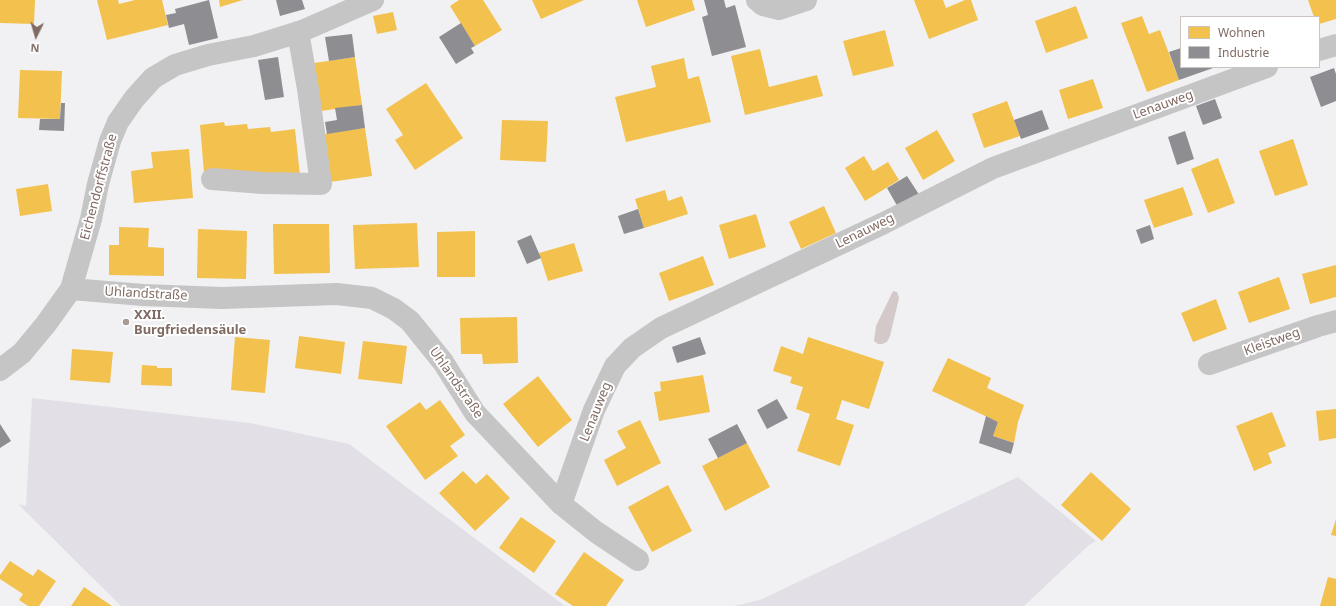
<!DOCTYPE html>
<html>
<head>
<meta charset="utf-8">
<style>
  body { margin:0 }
  #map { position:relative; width:1336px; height:606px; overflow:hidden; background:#f1f1f3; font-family:"Noto Sans",sans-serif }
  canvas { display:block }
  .legend { position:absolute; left:1180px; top:16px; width:140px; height:52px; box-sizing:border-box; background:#fff; border:1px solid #ccc4c1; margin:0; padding:5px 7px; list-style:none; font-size:12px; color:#806b63 }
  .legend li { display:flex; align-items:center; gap:8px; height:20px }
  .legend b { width:20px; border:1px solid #ccc4c1 }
  .north { position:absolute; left:16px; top:16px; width:40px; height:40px; -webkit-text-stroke:3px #fff; paint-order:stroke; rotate:185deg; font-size:11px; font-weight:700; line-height:16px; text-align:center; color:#806b63 }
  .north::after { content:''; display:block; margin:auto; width:14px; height:18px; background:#806b63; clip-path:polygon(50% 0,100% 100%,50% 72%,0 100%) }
</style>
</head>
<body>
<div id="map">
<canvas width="1336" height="606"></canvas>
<ul class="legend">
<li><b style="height:11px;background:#f2c14e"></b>Wohnen</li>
<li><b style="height:11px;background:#8d8d92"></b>Industrie</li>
</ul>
<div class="north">N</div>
</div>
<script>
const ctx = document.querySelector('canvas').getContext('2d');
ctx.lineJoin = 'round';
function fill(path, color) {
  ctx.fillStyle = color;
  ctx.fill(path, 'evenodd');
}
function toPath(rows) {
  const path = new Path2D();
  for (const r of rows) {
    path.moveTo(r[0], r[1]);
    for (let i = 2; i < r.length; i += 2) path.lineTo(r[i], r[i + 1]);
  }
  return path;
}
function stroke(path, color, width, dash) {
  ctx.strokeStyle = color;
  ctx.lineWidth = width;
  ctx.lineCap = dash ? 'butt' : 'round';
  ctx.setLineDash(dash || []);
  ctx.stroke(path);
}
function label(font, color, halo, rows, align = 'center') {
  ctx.font = font + ' "Noto Sans",sans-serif';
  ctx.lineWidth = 4;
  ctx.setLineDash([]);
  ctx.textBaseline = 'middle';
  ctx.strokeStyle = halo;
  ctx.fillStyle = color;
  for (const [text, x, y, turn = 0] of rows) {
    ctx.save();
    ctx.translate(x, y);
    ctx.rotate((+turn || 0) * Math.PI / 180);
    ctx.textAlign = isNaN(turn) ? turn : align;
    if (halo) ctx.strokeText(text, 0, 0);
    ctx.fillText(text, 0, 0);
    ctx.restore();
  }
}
fill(toPath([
  [32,398,250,423,349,444,565,606,121,606,18,504,26,506],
  [1018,477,1096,541,1089,545,1024,606,734,606,760,600]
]), '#e2dfe6');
fill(toPath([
  [893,291,897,292,899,298,890,336,887,342,882,344,878,344,874,341,876,326]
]), '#d3c9c8');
fill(toPath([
  [0,0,35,0,34,24,0,23],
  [97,0,118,0,119,4,135,0,162,0,168,25,107,40],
  [219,0,243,0,220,7],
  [459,0,483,0,502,30,475,46,450,6],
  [532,0,584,0,541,19],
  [637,0,692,0,695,10,646,27],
  [914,0,943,0,946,8,965,0,971,0,978,20,929,39],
  [1308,0,1336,0,1336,19,1319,24,1319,17,1314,17],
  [1076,6,1088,38,1046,53,1035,21],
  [393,12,397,30,377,34,373,16],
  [1142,16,1149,34,1160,30,1179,80,1147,92,1121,23],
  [885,30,894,66,853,76,843,41],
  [760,49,769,87,817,75,823,96,745,115,731,56],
  [355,57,362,105,321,111,314,63],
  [684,58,688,79,699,76,711,122,626,142,615,97,656,87,651,66],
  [20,70,62,71,60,119,18,118],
  [1093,79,1103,108,1068,119,1059,90],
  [426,83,463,138,415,170,395,140,403,135,386,109],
  [1007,101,1020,136,984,148,972,114],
  [502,120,548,121,546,162,500,160],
  [224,122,225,126,247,124,248,129,270,127,271,132,295,129,300,176,204,173,200,125],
  [365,128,372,176,330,182,323,134],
  [937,130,955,161,923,180,905,148],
  [1293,139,1308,185,1275,196,1259,151],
  [189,149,193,198,134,203,131,171,153,168,151,152],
  [864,156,873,171,888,162,899,180,865,201,845,168],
  [1218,158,1235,203,1208,213,1191,169],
  [48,184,52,211,20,216,16,189],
  [1183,187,1193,215,1154,228,1144,200],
  [665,190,668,201,682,196,688,214,644,228,635,199],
  [824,206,836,233,801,249,789,222],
  [756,214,766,247,729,259,719,225],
  [417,223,419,267,355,269,353,225],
  [273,224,329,224,330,273,274,274],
  [119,227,149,228,148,247,164,248,164,276,109,275,109,245,119,245],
  [198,229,247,231,246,279,197,278],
  [475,231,475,277,437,277,437,232],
  [574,243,583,271,548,281,539,253],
  [703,256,714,285,669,301,659,273],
  [1336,265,1336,297,1310,304,1302,274],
  [1279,277,1290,309,1249,323,1238,292],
  [1216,299,1227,329,1193,342,1181,313],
  [517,317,518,363,483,364,482,354,461,354,460,318],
  [299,336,345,342,341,374,295,368],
  [235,337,270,340,265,393,231,390],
  [808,337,884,362,869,409,842,400,836,419,854,425,840,466,797,451,810,414,796,409,803,387,790,383,792,377,773,371,781,346,803,354],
  [363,341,407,346,402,384,358,379],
  [72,349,113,352,110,383,70,380],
  [948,358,991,378,987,388,1024,405,1018,422,1014,443,993,436,998,422,932,391],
  [142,365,157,366,157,368,172,368,172,386,141,385],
  [703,375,710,412,659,421,654,392,661,391,660,382],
  [538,376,572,420,538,447,503,404],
  [440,400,465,435,450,446,458,456,425,480,386,426,420,402,426,410],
  [1336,409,1336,438,1319,441,1316,411],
  [1272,412,1286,446,1268,453,1272,463,1254,471,1236,426],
  [640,420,661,463,617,486,604,460,626,448,617,431],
  [747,443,770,487,725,511,702,466],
  [463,471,476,484,487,474,510,498,475,531,439,493],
  [1091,472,1131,509,1102,541,1061,505],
  [668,485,692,531,652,552,628,507],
  [521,517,556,541,534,573,499,548],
  [1336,519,1336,536,1331,535],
  [584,552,624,580,606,606,573,606,555,594],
  [10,561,33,576,38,569,56,581,39,606,28,606,19,600,23,594,0,579,0,575],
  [1328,577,1336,579,1336,606,1320,606],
  [84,587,112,606,71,606]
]), '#f2c14e');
fill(toPath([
  [209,0,218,38,189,45,184,24,169,28,166,15,176,13,175,9],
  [276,0,302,0,305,9,280,16],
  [704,0,724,0,726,8,735,5,746,47,712,56,702,17,708,15],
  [461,23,475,46,471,48,474,53,456,64,439,37],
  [352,34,355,57,329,61,325,37],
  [1181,48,1181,67,1216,67,1179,80,1169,52],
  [278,57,284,97,265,100,258,60],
  [1334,68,1336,74,1336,101,1321,107,1310,77],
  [1215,99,1222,118,1203,125,1196,106],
  [61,103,65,103,64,131,39,130,40,119,60,119],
  [362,105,365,128,327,134,325,122,337,120,335,108],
  [1042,110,1049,129,1021,139,1014,120],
  [1185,131,1194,159,1177,165,1168,137],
  [907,176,920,196,899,209,887,188],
  [638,209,644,228,624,234,618,216],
  [1150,225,1154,239,1141,244,1136,230],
  [531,235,541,258,527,264,517,241],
  [700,337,706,354,677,363,672,347],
  [777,399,788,418,767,429,757,410],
  [986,416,998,422,993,436,1014,443,1011,454,979,443],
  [0,424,11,441,0,448],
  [737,424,747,443,718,458,708,439]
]), '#8d8d92');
stroke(toPath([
  [757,0,763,5,779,9,806,0],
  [1319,50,1336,45],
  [212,179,262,183,321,184,308,89,298,32],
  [71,289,143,295,222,298,337,294,372,298,394,309,410,321,443,362,475,413,561,504,596,532,638,560],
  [1209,364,1318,326,1336,321],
  [0,370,22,353,46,324,71,289,91,219,98,184,110,141,118,122,134,99,153,78,175,65,208,55,254,46,302,31,373,0],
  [561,504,594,410,615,366,632,348,661,328,884,223,993,168,1267,67]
]), '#c6c5c5', 22);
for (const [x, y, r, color] of [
  [126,322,4,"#a89a95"]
]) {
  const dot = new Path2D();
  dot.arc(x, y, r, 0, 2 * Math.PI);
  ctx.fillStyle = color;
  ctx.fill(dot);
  stroke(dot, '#fff', 1.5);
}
label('13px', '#806b63', '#fff', [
  ["Lenauweg",1163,105,-20],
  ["Eichendorffstraße",99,187,-75],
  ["Lenauweg",865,231,-26],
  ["Uhlandstraße",146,294,3],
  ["Kleistweg",1272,342,-20],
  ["Uhlandstraße",456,383,55],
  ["Lenauweg",596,412,-68]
]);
label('bold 13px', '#806b63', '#fff', [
  ["XXII.",134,315],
  ["Burgfriedensäule",134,330]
], 'left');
</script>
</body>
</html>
